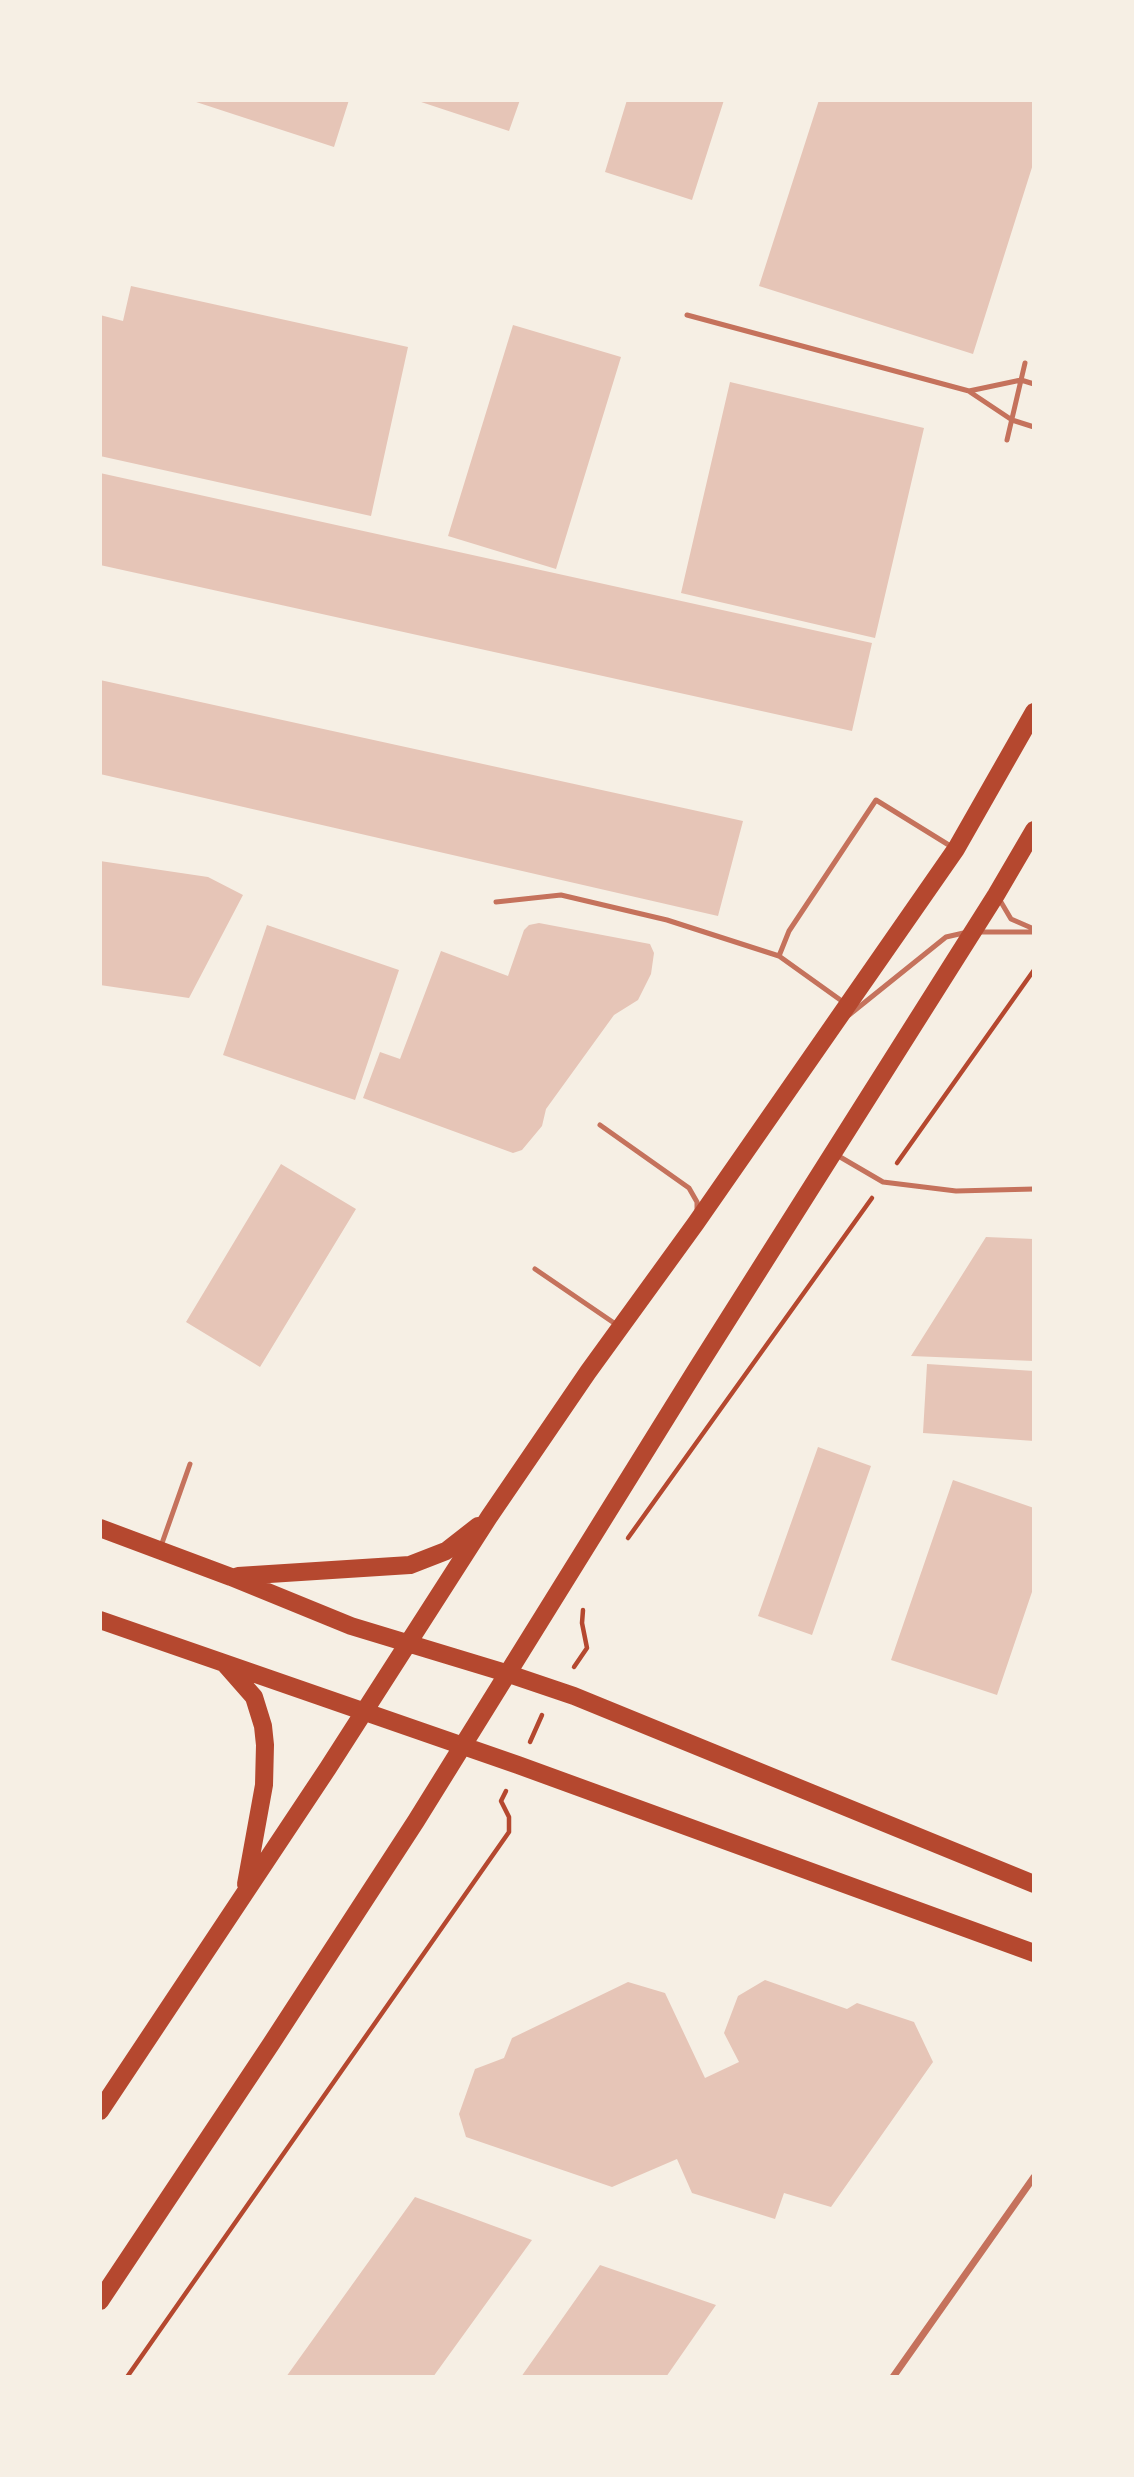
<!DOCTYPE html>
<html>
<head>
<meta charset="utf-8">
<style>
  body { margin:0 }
  #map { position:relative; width:1134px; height:2477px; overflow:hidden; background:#f6efe4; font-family:Raleway,sans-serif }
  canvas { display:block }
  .frame { position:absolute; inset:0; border:102px solid #f6efe4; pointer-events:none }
</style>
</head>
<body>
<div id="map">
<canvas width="1134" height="2477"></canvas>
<div class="frame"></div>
</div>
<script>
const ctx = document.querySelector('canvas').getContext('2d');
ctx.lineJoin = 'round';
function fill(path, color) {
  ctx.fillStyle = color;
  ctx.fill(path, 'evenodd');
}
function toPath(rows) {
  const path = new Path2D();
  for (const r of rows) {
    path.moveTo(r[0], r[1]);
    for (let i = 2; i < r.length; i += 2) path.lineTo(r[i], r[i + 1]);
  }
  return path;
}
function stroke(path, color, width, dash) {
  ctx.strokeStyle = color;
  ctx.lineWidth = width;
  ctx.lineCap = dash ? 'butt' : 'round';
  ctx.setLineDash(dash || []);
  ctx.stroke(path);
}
fill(toPath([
  [190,100,349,100,334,147],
  [415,100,520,100,509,131],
  [627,100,724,100,692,200,605,172],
  [819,100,1034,100,1034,161,973,354,759,286],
  [131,286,408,347,371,516,100,456,100,315,123,321],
  [513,325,621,357,556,569,448,536],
  [730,382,924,428,875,638,681,593],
  [100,473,872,643,852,731,100,565],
  [100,680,743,821,718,916,100,774],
  [100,861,208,877,243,895,189,998,100,985],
  [539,923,650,944,654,953,651,974,638,1000,614,1015,546,1109,542,1126,522,1150,513,1153,363,1098,380,1052,400,1059,441,951,508,976,524,930,529,925],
  [267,925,399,970,355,1100,223,1055],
  [281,1164,356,1209,260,1367,186,1322],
  [986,1237,1034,1239,1034,1361,911,1356],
  [927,1364,1034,1371,1034,1441,923,1433],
  [818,1447,871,1466,812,1635,758,1616],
  [953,1480,1034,1508,1034,1586,997,1695,891,1660],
  [765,1980,847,2009,857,2003,914,2022,933,2062,831,2207,784,2193,775,2219,692,2193,677,2159,612,2187,466,2137,459,2114,475,2069,504,2058,512,2038,628,1982,665,1993,705,2078,739,2062,724,2033,738,1996],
  [415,2197,532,2240,433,2377,286,2377],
  [600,2265,716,2305,666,2377,521,2377]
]), '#e6c5b7');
stroke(toPath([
  [897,1163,1034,970],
  [628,1538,872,1198],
  [574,1667,587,1648,582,1623,583,1610],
  [530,1742,542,1715],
  [127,2377,509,1832,509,1817,501,1801,506,1791]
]), '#b5482f', 4.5);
stroke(toPath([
  [687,315,969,391,1021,380,1034,384],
  [970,392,1012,420,1034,427],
  [1007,440,1025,363],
  [998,897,1011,919,1034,929],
  [496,902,561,895,667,920,779,956,846,1004],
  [978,932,1034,932],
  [779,956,789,931,876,800,952,847],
  [849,1015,946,937,968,932],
  [600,1125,689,1188,697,1202,697,1214],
  [835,1154,883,1182,956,1191,1034,1189],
  [535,1269,617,1325],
  [161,1546,190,1464]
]), '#c5725c', 5);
stroke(toPath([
  [893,2377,1034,2177]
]), '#c5725c', 7);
stroke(toPath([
  [100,1528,231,1577,351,1626,506,1673,574,1696,1034,1884],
  [238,1576,410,1565,446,1551,478,1526],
  [100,1620,518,1765,1034,1953],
  [225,1664,254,1697,263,1726,265,1745,264,1785,246,1884],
  [100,2111,328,1768,489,1517,588,1372,696,1223,956,849,1034,712],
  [100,2301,271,2044,416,1821,696,1370,996,895,1034,830]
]), '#b5482f', 18);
</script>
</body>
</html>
